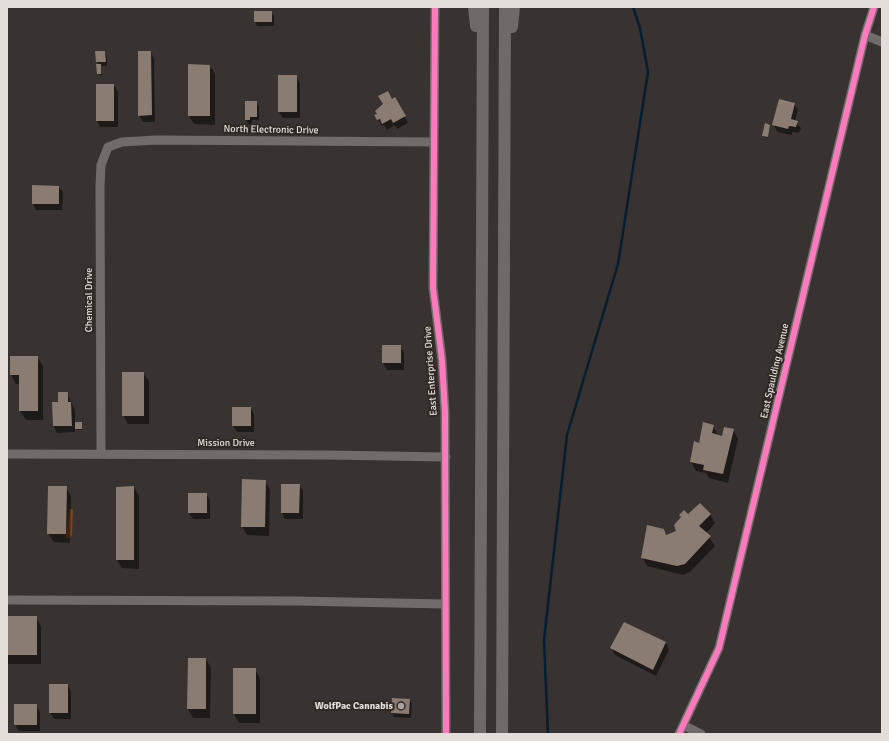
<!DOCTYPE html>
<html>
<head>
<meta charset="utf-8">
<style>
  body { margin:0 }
  #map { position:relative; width:889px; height:741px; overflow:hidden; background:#383331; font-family:Signika,sans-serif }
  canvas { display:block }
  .frame { position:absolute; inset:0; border:8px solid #e3ddda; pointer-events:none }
</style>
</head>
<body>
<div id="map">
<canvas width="889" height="741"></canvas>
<div class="frame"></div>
</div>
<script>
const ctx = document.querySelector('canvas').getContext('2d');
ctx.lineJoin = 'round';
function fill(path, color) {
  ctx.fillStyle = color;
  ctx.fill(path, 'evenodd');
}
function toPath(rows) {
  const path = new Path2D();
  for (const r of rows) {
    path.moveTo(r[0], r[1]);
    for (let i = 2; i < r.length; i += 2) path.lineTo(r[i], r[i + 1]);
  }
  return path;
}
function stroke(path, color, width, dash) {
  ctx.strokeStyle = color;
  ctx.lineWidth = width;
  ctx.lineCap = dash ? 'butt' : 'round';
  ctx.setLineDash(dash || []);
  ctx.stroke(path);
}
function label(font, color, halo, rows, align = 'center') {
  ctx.font = font + ' Signika,sans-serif';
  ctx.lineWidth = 4;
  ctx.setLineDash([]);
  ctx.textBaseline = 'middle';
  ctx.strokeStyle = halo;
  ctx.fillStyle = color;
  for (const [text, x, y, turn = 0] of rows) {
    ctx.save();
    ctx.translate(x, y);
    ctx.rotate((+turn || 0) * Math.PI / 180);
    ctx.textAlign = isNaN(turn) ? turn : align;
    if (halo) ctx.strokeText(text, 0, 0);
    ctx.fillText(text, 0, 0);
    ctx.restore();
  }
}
fill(toPath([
  [69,509,73,509,72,535,69,538,66,538]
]), '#804419');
fill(toPath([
  [271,12,274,16,274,26,257,26,255,22],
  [96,52,105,52,107,56,107,66,101,66,101,76,98,74,98,65],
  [151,52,154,59,155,122,143,122,139,115],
  [210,66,215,74,215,125,194,124,189,116],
  [296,76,300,83,300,118,283,118,279,112],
  [114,85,118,92,118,127,100,127,97,121],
  [395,99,408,123,397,129,395,125,387,130,384,125,382,126,376,116],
  [256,102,259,106,259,120,252,120,252,124,248,124,246,120],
  [794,104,798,110,795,121,801,128,799,133,792,132,792,135,777,132,774,125],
  [770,125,768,138,764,137,763,136],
  [59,187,63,193,62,210,36,210,33,204],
  [383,346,400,346,404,352,404,370,387,370,383,363],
  [37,357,43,366,43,420,26,420,20,411,20,384,16,384,11,375],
  [143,373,149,381,149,424,128,424,123,415],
  [67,393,75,410,75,423,81,423,82,430,77,430,75,427,75,432,57,433,54,426,53,403,59,403],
  [251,408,254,415,254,432,237,432,233,426],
  [713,426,718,436,722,437,733,430,738,439,728,483,709,478,706,473,696,471,691,462,699,444],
  [265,481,270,490,269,536,247,535,242,526],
  [299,485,303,491,303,519,285,519,282,513],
  [66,487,71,496,70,543,54,542,48,533],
  [134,487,139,496,139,569,122,568,117,560],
  [206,494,210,500,210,519,193,519,189,513],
  [710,514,715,523,706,533,715,546,690,572,683,575,647,566,642,557,663,530,667,535,677,532,688,516],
  [7,617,36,617,41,626,41,664,8,664],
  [625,623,666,643,669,650,656,676,615,655,611,648],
  [206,659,211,668,210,718,193,718,188,709],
  [255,669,260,678,260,723,239,723,234,714],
  [68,685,71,691,71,719,54,719,50,713],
  [410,700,412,704,411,718,394,717,392,713],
  [36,705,40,712,40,731,19,731,15,725]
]), '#0007');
stroke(toPath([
  [548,734,544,640,567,435,618,264,648,72,640,28,633,7]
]), '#061f30', 2.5);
fill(toPath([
  [254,11,272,11,272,22,254,22],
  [95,51,105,51,106,62,96,62],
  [138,51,151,51,152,115,138,116],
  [96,64,101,64,101,74,97,74],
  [188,64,210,65,210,116,188,116],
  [278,75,297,75,297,112,278,112],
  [96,84,114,84,114,121,96,121],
  [388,91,392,99,395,97,406,116,393,123,391,119,382,124,380,119,377,120,374,115,377,114,375,111,383,104,378,96],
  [779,99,795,103,791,119,798,121,796,127,789,126,788,129,772,125],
  [245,101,257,101,257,117,250,117,250,120,245,120],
  [765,123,770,125,768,137,762,136],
  [32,185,59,186,59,204,32,204],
  [382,345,401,345,401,363,382,363],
  [10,356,38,356,38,411,19,411,19,375,10,375],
  [122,372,144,372,144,416,122,416],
  [58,392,68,392,68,402,71,402,72,426,53,426,52,402,58,402],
  [232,407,251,407,251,426,232,426],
  [75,422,82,422,82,429,75,429],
  [703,422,714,425,712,433,722,436,724,427,734,429,723,474,703,470,704,465,690,462,694,441,699,443],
  [242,479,266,480,265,527,241,527],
  [281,484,300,484,299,513,281,513],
  [48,486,67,486,66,534,47,534],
  [134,486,134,560,116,560,116,487],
  [188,493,207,493,207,513,188,513],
  [700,503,711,514,699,526,711,536,685,564,677,566,641,558,647,525,664,529,666,535,676,531,674,525,681,517,679,515,684,510,688,514],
  [7,616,37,616,37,655,7,655],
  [624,622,666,642,653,670,610,648],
  [188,658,206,658,206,709,187,709],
  [233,668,256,668,256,714,233,714],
  [49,684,68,684,68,713,49,713],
  [392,698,410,699,409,714,391,713],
  [14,704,37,704,37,725,14,725]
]), '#8b7c72');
stroke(toPath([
  [435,7,433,288,442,360,445,412,446,734],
  [865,35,882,42],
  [7,454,328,455,446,457],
  [101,454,100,186,101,165,108,147,122,142,156,140,434,142],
  [7,600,296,601,444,604],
  [683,725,701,734],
  [679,734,719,648,865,35,874,7]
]), '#6f6c6b', 9);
stroke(toPath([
  [474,7,476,26],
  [512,27,514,7],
  [480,734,483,7],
  [502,734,505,7]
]), '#6e6a68', 12);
stroke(toPath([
  [435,7,433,288,442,360,445,412,446,734],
  [679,734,719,648,865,35,874,7]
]), '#fd7abc', 6);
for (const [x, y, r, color] of [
  [401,706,4,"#a7a29f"]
]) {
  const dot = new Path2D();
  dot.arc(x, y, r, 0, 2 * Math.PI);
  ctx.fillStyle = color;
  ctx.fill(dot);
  stroke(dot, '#312924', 1.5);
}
label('10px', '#e3ddda', '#312924', [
  ["North Electronic Drive",271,130,1],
  ["Chemical Drive",89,300,-90],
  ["East Enterprise Drive",431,371,-94],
  ["East Spaulding Avenue",775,371,-77],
  ["Mission Drive",226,443]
]);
label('bold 10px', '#e3ddda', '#312924', [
  ["WolfPac Cannabis",393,706]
], 'right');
</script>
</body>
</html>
